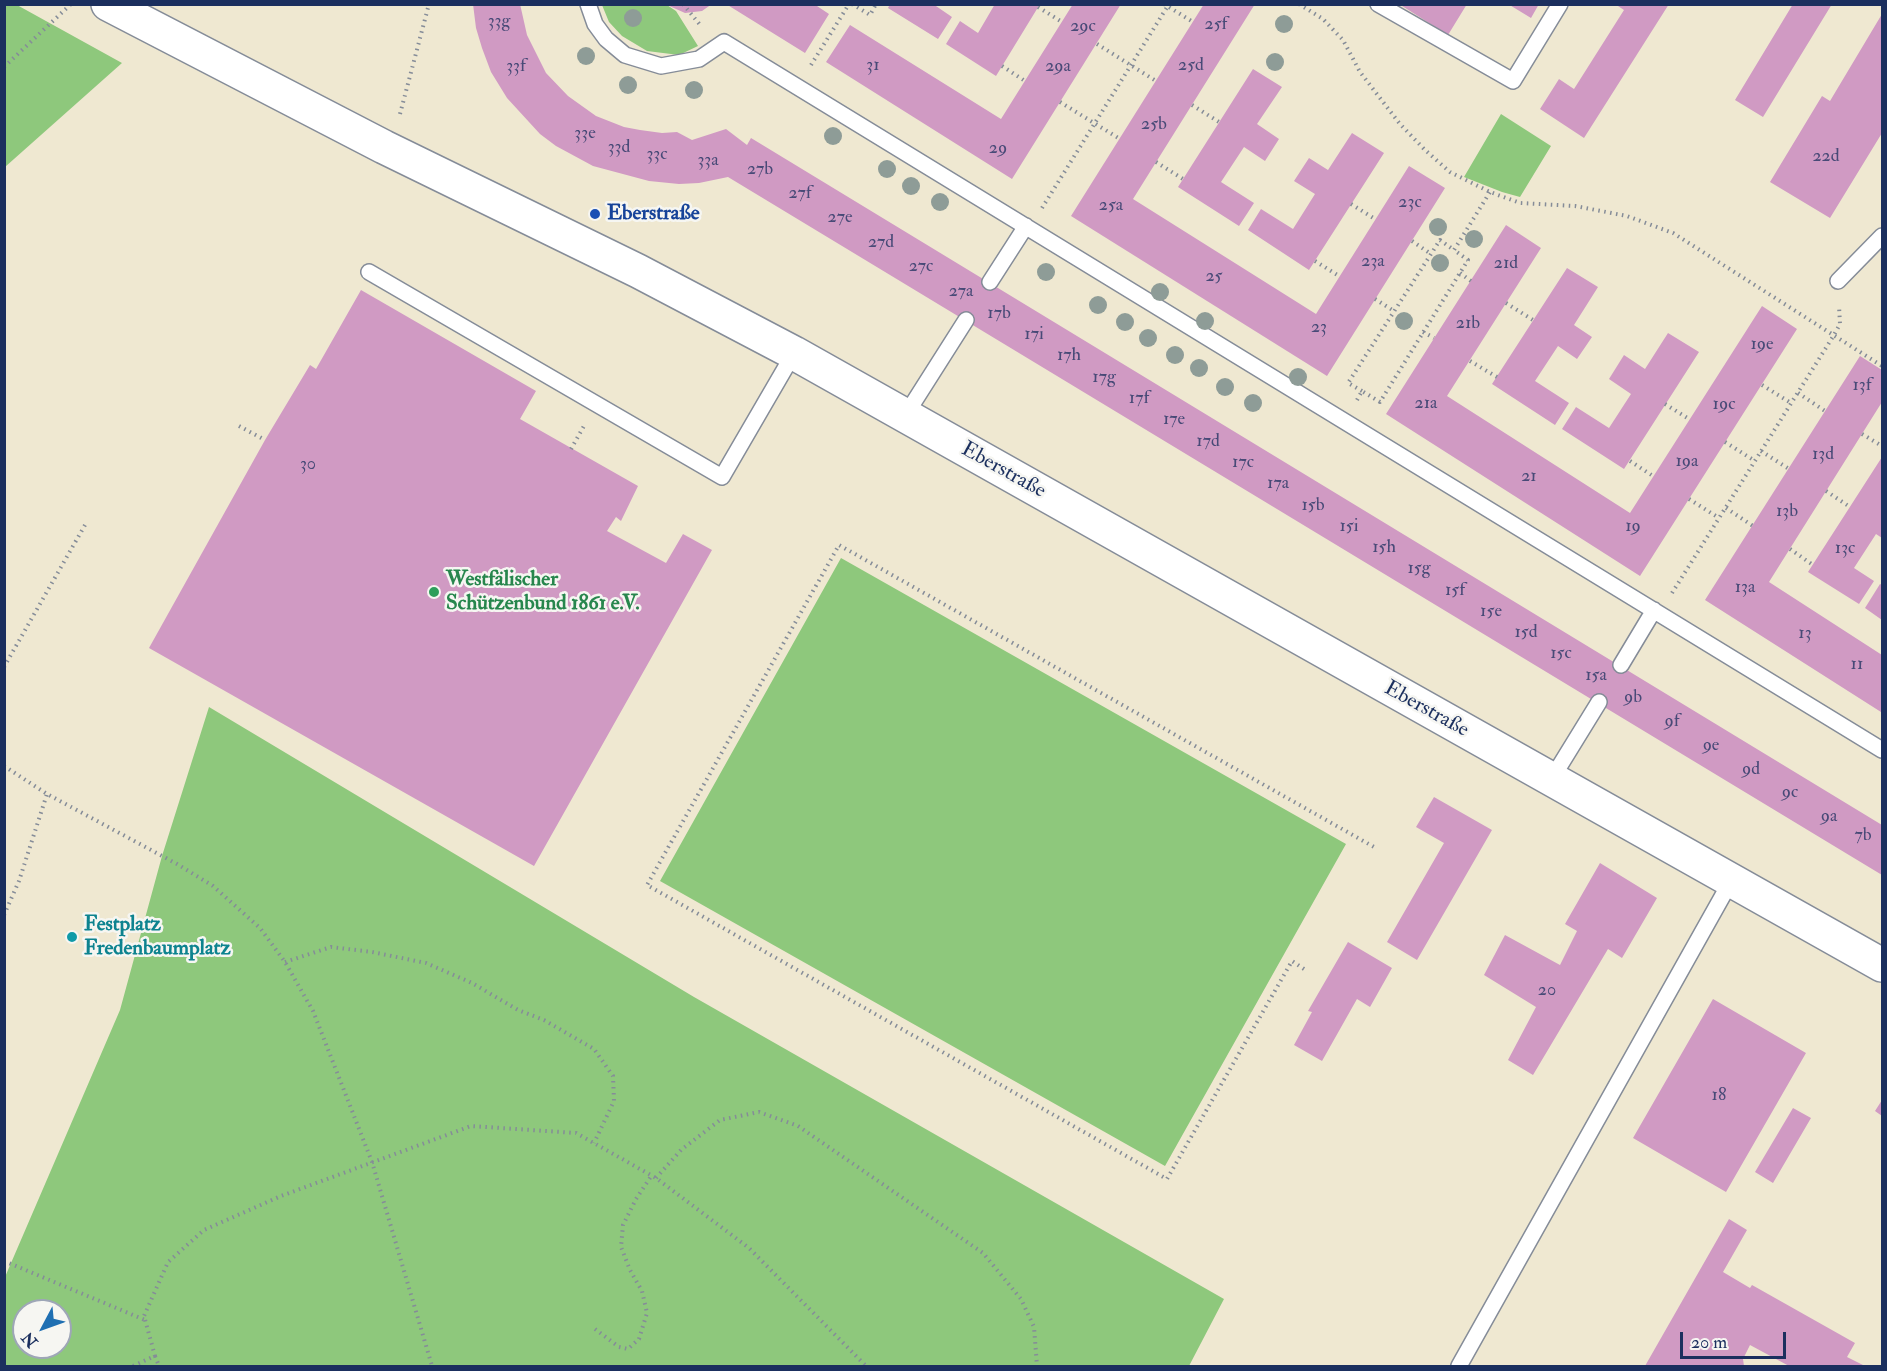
<!DOCTYPE html>
<html>
<head>
<meta charset="utf-8">
<style>
  body { margin:0 }
  #map { position:relative; width:1887px; height:1371px; overflow:hidden; background:#efe8d1; font-family:"IM FELL Double Pica",serif }
  canvas { display:block }
  .frame { position:absolute; inset:0; border:6px solid #1b2f5e; pointer-events:none }
  .north { position:absolute; left:12px; top:1299px; width:60px; height:60px; box-sizing:border-box; background:#f6f6f2; border:2px solid #9ea6b7; border-radius:50%; rotate:229deg; font-size:16px; font-weight:700; line-height:24px; text-align:center; color:#1b2f5e }
  .north::after { content:''; display:block; margin:auto; width:21px; height:27px; background:#1f6fb2; clip-path:polygon(50% 0,100% 100%,50% 72%,0 100%) }
  .scale { position:absolute; left:1680px; top:1332px; width:106px; height:27px; box-sizing:border-box; border:3px solid #1b2f5e; border-top:0; padding-left:8px; font-size:18px; line-height:21px; white-space:nowrap; color:#1b2f5e; -webkit-text-stroke:4px #f6f6f2; paint-order:stroke }
</style>
</head>
<body>
<div id="map">
<canvas width="1887" height="1371"></canvas>
<div class="frame"></div>
<div class="north">N</div>
<div class="scale">20 m</div>
</div>
<script>
const ctx = document.querySelector('canvas').getContext('2d');
ctx.lineJoin = 'round';
function fill(path, color) {
  ctx.fillStyle = color;
  ctx.fill(path, 'evenodd');
}
function toPath(rows) {
  const path = new Path2D();
  for (const r of rows) {
    path.moveTo(r[0], r[1]);
    for (let i = 2; i < r.length; i += 2) path.lineTo(r[i], r[i + 1]);
  }
  return path;
}
function stroke(path, color, width, dash) {
  ctx.strokeStyle = color;
  ctx.lineWidth = width;
  ctx.lineCap = dash ? 'butt' : 'round';
  ctx.setLineDash(dash || []);
  ctx.stroke(path);
}
function label(font, color, halo, rows, align = 'center') {
  ctx.font = font + ' "IM FELL Double Pica",serif';
  ctx.lineWidth = 5;
  ctx.setLineDash([]);
  ctx.textBaseline = 'middle';
  ctx.strokeStyle = halo;
  ctx.fillStyle = color;
  for (const [text, x, y, turn = 0] of rows) {
    ctx.save();
    ctx.translate(x, y);
    ctx.rotate((+turn || 0) * Math.PI / 180);
    ctx.textAlign = isNaN(turn) ? turn : align;
    if (halo) ctx.strokeText(text, 0, 0);
    ctx.fillText(text, 0, 0);
    ctx.restore();
  }
}
fill(toPath([
  [5,4,17,5,122,63,5,167],
  [602,5,667,5,676,11,698,46,679,55,647,51,622,36,609,22],
  [1501,114,1551,146,1520,197,1502,192,1464,177],
  [841,558,1346,844,1165,1166,660,881],
  [209,707,694,997,1224,1299,1189,1366,5,1366,5,1277,120,1010,162,856],
  [24,1311,60,1311,60,1347,24,1347]
]), '#8ec87c');
fill(toPath([
  [473,4,520,4,527,35,546,73,568,96,596,116,624,127,640,130,662,133,677,132,692,140,726,129,747,145,751,138,1882,825,1882,875,728,177,699,183,679,184,649,181,593,166,556,146,540,134,507,98,491,72,482,48,476,28],
  [665,4,712,4,702,11,685,13],
  [726,4,814,4,829,14,805,53],
  [890,4,933,4,952,17,938,39,888,8],
  [995,4,1040,4,996,76,946,44,960,21,978,33],
  [1073,4,1121,4,1012,179,826,62,850,25,1001,119],
  [1204,4,1255,4,1133,199,1316,314,1409,166,1445,188,1327,376,1071,216],
  [1399,4,1467,4,1448,35],
  [1508,4,1539,4,1531,18],
  [1615,4,1669,4,1584,138,1540,109,1559,79,1574,89,1624,10],
  [1793,4,1832,4,1763,117,1735,100],
  [1882,14,1882,133,1830,218,1770,182,1822,96,1830,101],
  [1253,69,1282,87,1257,124,1279,139,1265,161,1244,147,1221,182,1254,203,1239,226,1178,187],
  [1352,133,1384,153,1309,270,1248,230,1261,209,1293,229,1315,194,1294,181,1309,158,1328,170],
  [1506,225,1541,248,1447,396,1630,513,1762,306,1797,329,1640,576,1386,414],
  [1567,268,1598,287,1574,325,1592,337,1577,359,1558,346,1535,381,1569,403,1555,425,1492,384],
  [361,290,536,391,520,419,638,486,621,521,616,517,607,531,666,563,683,534,712,550,534,866,149,648,265,440,310,365,316,369],
  [1668,333,1699,352,1624,469,1562,429,1576,407,1609,428,1631,394,1609,379,1624,355,1645,369],
  [1860,356,1882,370,1882,402,1769,582,1882,655,1881,712,1705,600],
  [1882,457,1882,538,1876,534,1854,568,1874,581,1859,604,1808,572],
  [1880,584,1882,585,1882,620,1865,608],
  [1434,797,1492,830,1417,960,1387,942,1444,843,1416,827],
  [1600,863,1657,898,1622,958,1608,949,1533,1075,1508,1060,1536,1007,1484,975,1505,935,1560,965,1577,931,1565,924],
  [1348,942,1392,968,1370,1007,1357,999,1322,1061,1294,1045,1312,1012,1308,1011],
  [1713,999,1806,1053,1726,1192,1633,1138],
  [1882,1100,1882,1116,1875,1111],
  [1793,1108,1811,1118,1773,1183,1755,1172],
  [1729,1219,1747,1230,1723,1272,1750,1288,1752,1285,1855,1343,1847,1357,1865,1366,1789,1366,1750,1345,1743,1359,1744,1366,1645,1366]
]), '#d09ac3');
const service = toPath([
  [588,4,595,24,606,39,625,55,661,66,699,59,724,42,1882,750],
  [1378,4,1513,81,1560,4],
  [369,272,722,477,794,353],
  [1838,281,1882,236],
  [990,282,1026,226],
  [905,416,966,320],
  [1621,665,1654,610],
  [1551,780,1599,702],
  [1459,1366,1731,881]
]);
const tertiary = toPath([
  [108,4,384,147,638,271,794,353,1882,965]
]);
stroke(service, '#858c98', 18);
stroke(tertiary, '#858c98', 36);
stroke(toPath([
  [683,4,701,26],
  [852,4,870,15,876,4],
  [1164,4,1193,22],
  [1299,4,1323,19,1343,40,1360,72,1400,124,1425,150,1450,172,1490,192,1520,203,1575,206,1627,216,1673,233,1882,366],
  [1038,7,1062,22],
  [1097,44,1156,81],
  [811,65,849,4],
  [1002,66,1025,81],
  [4,67,71,4],
  [1060,102,1120,139],
  [1192,105,1219,122],
  [400,114,429,4],
  [1156,162,1183,179],
  [1351,204,1375,219],
  [1042,208,1169,4],
  [1412,241,1431,254],
  [1315,261,1339,276],
  [1460,273,1471,281],
  [1375,299,1394,311],
  [1506,303,1533,320],
  [1423,332,1434,338],
  [1470,361,1497,377],
  [1762,385,1791,403],
  [1362,391,1348,383,1440,240,1454,250],
  [1798,393,1825,411],
  [1357,400,1362,391,1380,402,1468,260,1454,250,1490,192],
  [1665,404,1689,419],
  [239,426,265,440],
  [1862,434,1882,446],
  [1725,442,1755,461],
  [571,449,584,426],
  [1761,451,1789,469],
  [1630,461,1653,476],
  [1826,491,1850,507],
  [1689,499,1719,518],
  [1726,508,1753,526],
  [1790,549,1813,565],
  [1672,593,1834,335,1840,324,1839,306],
  [4,667,85,525],
  [4,766,47,794,177,864,213,886,260,928,285,962,313,1011,372,1162,432,1366],
  [4,915,19,881,47,794],
  [285,962,331,947,372,952,426,963,472,983,518,1010,544,1020,594,1049,613,1076,614,1101,594,1143],
  [1304,969,1292,961,1167,1179,647,885,839,545,1374,847],
  [656,1178,681,1150,720,1120,759,1112,798,1126,983,1253,1021,1299,1034,1327,1037,1366],
  [4,1261,145,1320],
  [595,1329,619,1347,628,1349,639,1339,647,1313,642,1291,630,1270,621,1247,623,1225,636,1199,652,1175],
  [155,1356,159,1366],
  [133,1366,155,1356,144,1316,168,1262,204,1230,281,1196,471,1126,576,1133,656,1178,749,1248,866,1366]
]), '#858c98', 4, [1.5, 4.5]);
stroke(service, '#fff', 15);
stroke(tertiary, '#fff', 33);
ctx.fillStyle = '#8e9c97';
for (const [x, y] of [
  [633,18],
  [1284,24],
  [586,56],
  [1275,62],
  [628,85],
  [694,90],
  [833,136],
  [887,169],
  [911,186],
  [940,202],
  [1438,227],
  [1474,239],
  [1440,263],
  [1046,272],
  [1160,292],
  [1098,305],
  [1205,321],
  [1404,321],
  [1125,322],
  [1148,338],
  [1175,355],
  [1199,368],
  [1298,377],
  [1225,387],
  [1253,403]
]) {
  ctx.beginPath();
  ctx.arc(x, y, 9, 0, 2 * Math.PI);
  ctx.fill();
}
for (const [x, y, r, color] of [
  [595,214,6,"#1a4fb4"],
  [434,592,6,"#2e9e5b"],
  [72,937,6,"#0f9aa8"]
]) {
  const dot = new Path2D();
  dot.arc(x, y, r, 0, 2 * Math.PI);
  ctx.fillStyle = color;
  ctx.fill(dot);
  stroke(dot, '#f6f6f2', 2);
}
label('18px', '#484a77', null, [
  ["33g",499,22],
  ["25f",1216,25],
  ["29c",1083,27],
  ["31",873,66],
  ["25d",1191,66],
  ["33f",516,67],
  ["29a",1058,67],
  ["25b",1154,125],
  ["33e",585,134],
  ["33d",619,148],
  ["29",998,149],
  ["33c",657,155],
  ["22d",1826,157],
  ["33a",708,161],
  ["27b",760,170],
  ["27f",800,194],
  ["23c",1410,203],
  ["25a",1111,206],
  ["27e",840,218],
  ["27d",881,243],
  ["23a",1373,262],
  ["21d",1506,264],
  ["27c",921,267],
  ["25",1214,277],
  ["27a",961,292],
  ["17b",999,314],
  ["21b",1468,324],
  ["23",1319,328],
  ["17i",1034,335],
  ["19e",1762,345],
  ["17h",1069,356],
  ["17g",1104,378],
  ["13f",1862,386],
  ["17f",1139,399],
  ["21a",1426,404],
  ["19c",1724,405],
  ["17e",1174,420],
  ["17d",1208,442],
  ["13d",1823,455],
  ["19a",1687,462],
  ["17c",1243,463],
  ["30",308,465],
  ["21",1529,477],
  ["17a",1278,484],
  ["15b",1313,506],
  ["13b",1787,512],
  ["15i",1349,527],
  ["19",1633,527],
  ["15h",1384,548],
  ["13c",1845,549],
  ["15g",1419,569],
  ["13a",1745,588],
  ["15f",1455,591],
  ["15e",1491,612],
  ["15d",1526,633],
  ["13",1805,634],
  ["15c",1561,654],
  ["11",1857,665],
  ["15a",1596,676],
  ["9b",1633,698],
  ["9f",1672,722],
  ["9e",1711,746],
  ["9d",1751,770],
  ["9c",1790,793],
  ["9a",1829,817],
  ["7b",1863,836],
  ["20",1547,991],
  ["18",1719,1096]
]);
label('bold 21px', '#164399', '#f6f6f2', [
  ["Eberstraße",607,214]
], 'left');
label('21px', '#1b2f5e', '#f6f6f2', [
  ["Eberstraße",1003,471,29],
  ["Eberstraße",1426,710,29]
]);
label('bold 21px', '#27864d', '#f6f6f2', [
  ["Westfälischer",446,580],
  ["Schützenbund 1861 e.V.",446,604]
], 'left');
label('bold 21px', '#0d838f', '#f6f6f2', [
  ["Festplatz",84,925],
  ["Fredenbaumplatz",84,949]
], 'left');
</script>
</body>
</html>
